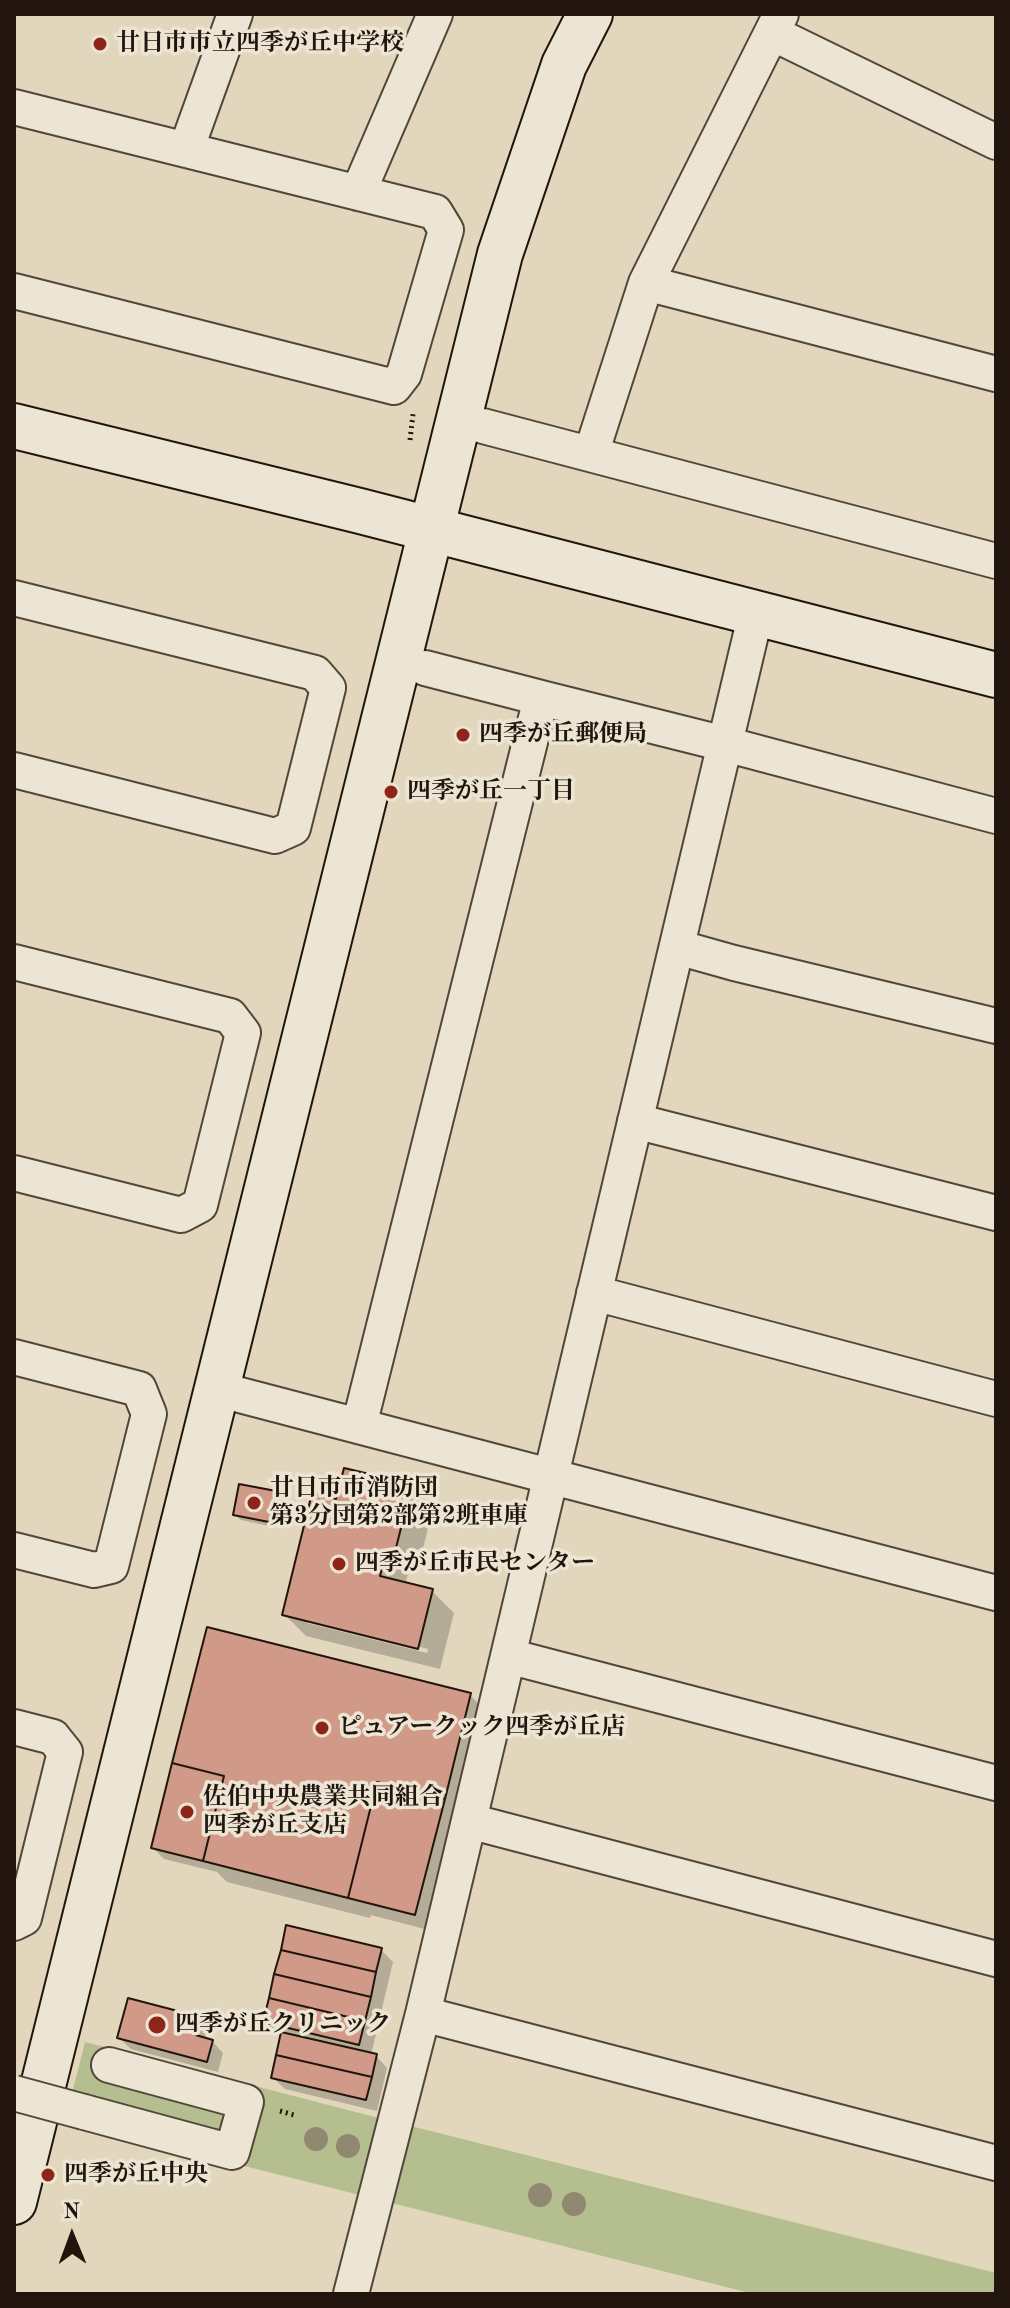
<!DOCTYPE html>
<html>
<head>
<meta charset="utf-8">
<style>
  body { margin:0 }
  #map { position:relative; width:1010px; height:2308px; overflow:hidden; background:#e2d7bc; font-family:"Old Standard TT",serif }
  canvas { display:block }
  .frame { position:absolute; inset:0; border:16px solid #22150e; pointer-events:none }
  .north { position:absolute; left:32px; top:2196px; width:80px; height:80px; -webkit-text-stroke:6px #ece5d3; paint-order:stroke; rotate:359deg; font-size:22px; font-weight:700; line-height:32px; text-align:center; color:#22150e }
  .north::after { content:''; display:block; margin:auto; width:28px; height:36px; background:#22150e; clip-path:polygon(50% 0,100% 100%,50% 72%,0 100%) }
</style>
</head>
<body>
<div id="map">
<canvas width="1010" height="2308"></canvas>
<div class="frame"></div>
<div class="north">N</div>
</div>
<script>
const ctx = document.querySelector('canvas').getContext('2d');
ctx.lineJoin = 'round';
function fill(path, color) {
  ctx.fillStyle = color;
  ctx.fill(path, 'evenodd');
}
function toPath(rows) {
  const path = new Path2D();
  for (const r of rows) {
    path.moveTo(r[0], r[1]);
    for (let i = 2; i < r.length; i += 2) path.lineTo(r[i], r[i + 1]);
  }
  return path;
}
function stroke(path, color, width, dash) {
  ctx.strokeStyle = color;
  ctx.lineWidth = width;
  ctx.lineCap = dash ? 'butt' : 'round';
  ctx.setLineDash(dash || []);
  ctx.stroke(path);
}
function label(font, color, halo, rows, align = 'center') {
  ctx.font = font + ' "Old Standard TT","Noto Serif JP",serif';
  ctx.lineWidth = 7;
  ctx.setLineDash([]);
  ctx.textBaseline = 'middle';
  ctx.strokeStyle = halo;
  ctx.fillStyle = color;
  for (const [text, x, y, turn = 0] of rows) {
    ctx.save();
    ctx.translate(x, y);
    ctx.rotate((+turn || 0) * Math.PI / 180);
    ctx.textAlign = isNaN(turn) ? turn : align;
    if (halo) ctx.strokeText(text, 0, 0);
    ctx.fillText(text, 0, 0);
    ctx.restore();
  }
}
fill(toPath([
  [85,2042,375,2117,996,2273,996,2294,754,2294,65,2121]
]), '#b5be8f');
fill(toPath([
  [411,1486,433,1508,417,1573,409,1571,405,1585,432,1591,454,1613,440,1669,306,1636,284,1614,338,1501],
  [307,1619,428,1649,427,1653,307,1623],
  [275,1493,280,1498,274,1527,241,1520,235,1515],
  [470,1695,492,1717,432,1931,371,1915,370,1918,227,1882,217,1872,164,1859,153,1848],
  [381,1950,393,1962,371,2055,376,2056,387,2068,377,2111,285,2089,273,2078,283,2035,277,2034,265,2022],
  [196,2018,208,2029,205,2039,212,2041,223,2053,218,2072,131,2049,119,2038]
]), '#0003');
const building = toPath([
  [344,1468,412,1484,395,1552,387,1550,380,1576,433,1589,418,1649,282,1615,312,1493,336,1499,344,1468],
  [239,1484,276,1491,269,1522,233,1515,239,1484],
  [207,1627,471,1693,445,1799,377,1782,348,1898,203,1861,224,1776,172,1763,207,1627],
  [172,1763,224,1776,203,1861,151,1848,172,1763],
  [377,1782,445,1799,415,1915,348,1898,377,1782],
  [286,1925,382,1948,376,1972,281,1950,286,1925],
  [281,1950,376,1972,371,1997,274,1974,281,1950],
  [274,1974,371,1997,365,2021,269,1998,274,1974],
  [128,1998,197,2016,192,2034,213,2040,207,2062,117,2038,128,1998],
  [269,1998,365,2021,359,2045,263,2022,269,1998],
  [281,2032,377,2054,372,2077,276,2055,281,2032],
  [276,2055,372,2077,366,2100,271,2078,276,2055]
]);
fill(building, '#d19988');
stroke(building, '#22150e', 2);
const street = toPath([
  [772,33,996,142],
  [14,107,435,212,446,230,404,374,394,387,14,291],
  [186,150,235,14],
  [358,193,435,14],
  [646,283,996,374],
  [483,426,996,561],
  [591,454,646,283,781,14],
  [14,598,315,673,328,688,293,828,275,836,14,770],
  [425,668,541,698],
  [677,947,734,963,996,1026],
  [14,962,230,1016,243,1033,200,1205,181,1215,14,1173],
  [635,1121,996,1213],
  [594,1293,996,1399],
  [14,1357,139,1389,149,1414,111,1566,94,1570,14,1550],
  [217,1389,996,1593],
  [359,1426,541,698,725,744,996,816],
  [508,1656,996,1783],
  [14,1727,53,1737,65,1752,24,1918,14,1923],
  [469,1821,996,1959],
  [423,2014,996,2163],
  [84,2112,232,2152,246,2102,109,2065],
  [351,2294,423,2014,756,613]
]);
const secondary = toPath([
  [14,426,360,511,996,675],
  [14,2202,500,254,564,65,590,14]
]);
stroke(street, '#52463a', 38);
stroke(secondary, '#22150e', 48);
stroke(toPath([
  [410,440,413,414],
  [280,2111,294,2115]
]), '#22150e', 5, [2, 4]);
stroke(street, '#ece5d3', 34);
stroke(secondary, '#ece5d3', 44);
const streetBridge = toPath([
  [14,2093,84,2112]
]);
stroke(streetBridge, '#52463a', 38, []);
stroke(streetBridge, '#ece5d3', 34);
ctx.fillStyle = '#918872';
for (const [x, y] of [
  [316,2139],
  [348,2146],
  [540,2195],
  [574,2204]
]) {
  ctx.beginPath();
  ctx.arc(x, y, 12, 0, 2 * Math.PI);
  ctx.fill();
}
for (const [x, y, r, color] of [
  [100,44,8,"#8f2418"],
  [463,735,8,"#8f2418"],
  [391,792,8,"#8f2418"],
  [254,1503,8,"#8f2418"],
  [339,1564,8,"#8f2418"],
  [322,1728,8,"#8f2418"],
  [187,1812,8,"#8f2418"],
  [157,2025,10,"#8f2418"],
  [48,2175,8,"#8f2418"]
]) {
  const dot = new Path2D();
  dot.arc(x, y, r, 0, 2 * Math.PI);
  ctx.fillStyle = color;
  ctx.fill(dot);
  stroke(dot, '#ece5d3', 3);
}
label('bold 24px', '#22150e', '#ece5d3', [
  ["廿日市市立四季が丘中学校",116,44],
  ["四季が丘郵便局",479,735],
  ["四季が丘一丁目",407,792],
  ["廿日市市消防団",270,1489],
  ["第3分団第2部第2班車庫",270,1517],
  ["四季が丘市民センター",355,1564],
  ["ピュアークック四季が丘店",338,1728],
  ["佐伯中央農業共同組合",203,1798],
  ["四季が丘支店",203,1826],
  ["四季が丘クリニック",175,2025],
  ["四季が丘中央",64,2175]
], 'left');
</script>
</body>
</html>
